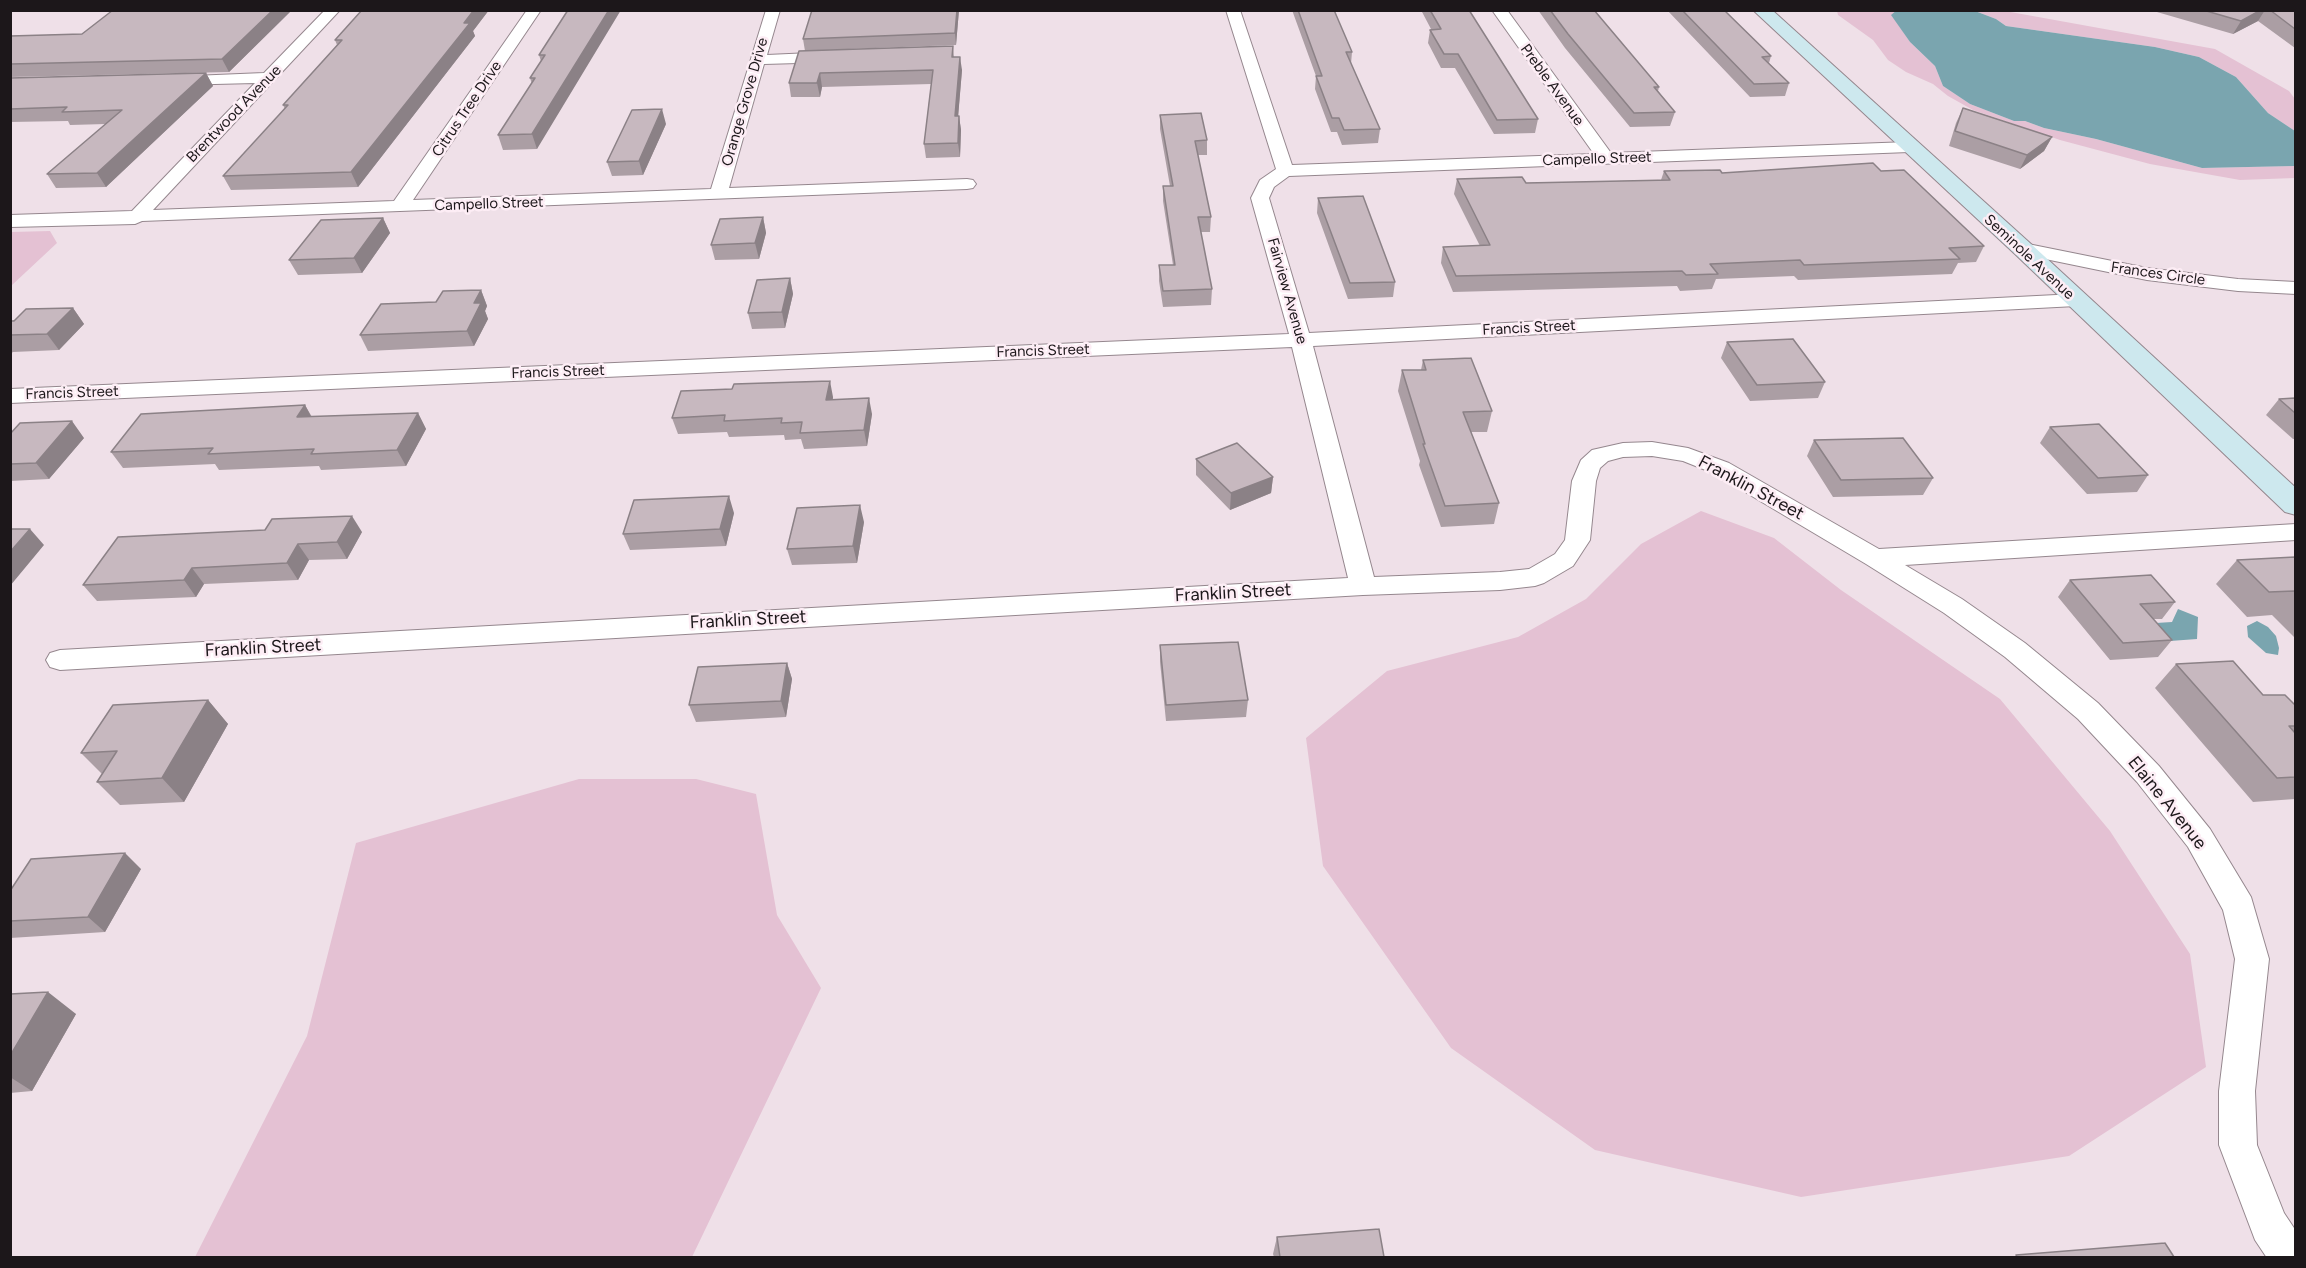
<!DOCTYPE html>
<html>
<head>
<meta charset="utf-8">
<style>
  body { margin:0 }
  #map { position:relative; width:2306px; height:1268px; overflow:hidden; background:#efe0e8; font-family:Figtree,sans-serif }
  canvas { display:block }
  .frame { position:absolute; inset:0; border:12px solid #1c171a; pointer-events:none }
</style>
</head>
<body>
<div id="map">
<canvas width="2306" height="1268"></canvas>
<div class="frame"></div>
</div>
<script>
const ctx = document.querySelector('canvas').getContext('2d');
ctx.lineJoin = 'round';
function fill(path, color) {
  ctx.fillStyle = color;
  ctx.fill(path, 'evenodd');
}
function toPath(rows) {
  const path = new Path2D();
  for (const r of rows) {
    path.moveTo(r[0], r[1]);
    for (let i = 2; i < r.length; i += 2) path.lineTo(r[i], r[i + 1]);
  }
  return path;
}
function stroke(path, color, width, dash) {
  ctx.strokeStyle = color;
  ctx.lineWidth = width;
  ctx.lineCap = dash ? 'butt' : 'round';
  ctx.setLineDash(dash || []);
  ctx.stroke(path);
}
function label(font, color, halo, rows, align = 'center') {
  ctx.font = font + ' Figtree,sans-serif';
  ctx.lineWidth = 5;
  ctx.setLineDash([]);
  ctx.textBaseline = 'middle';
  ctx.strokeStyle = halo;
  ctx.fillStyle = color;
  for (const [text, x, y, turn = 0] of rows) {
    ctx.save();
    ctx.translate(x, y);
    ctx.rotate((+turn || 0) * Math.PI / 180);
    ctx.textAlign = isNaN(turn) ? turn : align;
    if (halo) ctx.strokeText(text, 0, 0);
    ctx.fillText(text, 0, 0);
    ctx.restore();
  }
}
fill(toPath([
  [1837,11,1897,11,1892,15,1910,42,1935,66,1943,86,1970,104,2014,121,2025,121,2044,128,2096,139,2202,168,2295,166,2295,178,2240,180,2150,164,2060,140,1973,110,1948,96,1933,84,1906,72,1888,60,1873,40,1838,15],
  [1975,11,2005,11,2215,49,2289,91,2295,99,2295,131,2268,113,2236,77,2199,57,2155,47,2006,26,1996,19],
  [50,231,57,243,11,286,11,232],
  [1701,511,1774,538,1841,590,2000,699,2110,831,2190,954,2206,1067,2069,1156,1801,1197,1595,1150,1451,1048,1323,866,1306,738,1387,671,1518,637,1586,599,1641,544],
  [579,779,696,779,756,794,777,915,821,988,692,1257,195,1257,307,1036,356,843]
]), '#e4c1d3');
fill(toPath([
  [1897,10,1975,11,1996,19,2006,26,2155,47,2199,57,2236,77,2268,113,2295,131,2295,166,2202,168,2096,139,2044,128,2025,121,2014,121,1970,104,1943,86,1935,66,1910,42,1891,15],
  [2178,609,2198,617,2197,639,2170,641,2156,623,2172,622],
  [2257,621,2268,627,2276,636,2279,648,2278,655,2266,653,2248,637,2247,626]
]), '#7aa5af');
const street = toPath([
  [325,10,340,10,153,210,394,201,527,10,541,10,413,200,711,189,766,10,780,10,767,55,833,52,841,57,833,62,764,64,729,188,967,179,973,180,976,184,973,188,967,189,142,221,135,224,10,227,10,215,132,211,255,83,174,85,168,83,166,80,168,77,264,73,325,10],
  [1226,10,1240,10,1292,165,1594,154,1492,10,1507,10,1611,153,1909,142,1915,143,1917,147,1915,151,1909,152,1289,176,1274,187,1269,198,1309,333,2076,294,2083,296,2086,300,2083,304,2076,306,1313,346,1374,577,1500,572,1529,569,1555,554,1565,540,1572,481,1581,460,1592,450,1623,443,1652,442,1688,448,1729,463,1879,549,2296,524,2296,540,1905,565,1962,599,2025,643,2098,703,2159,766,2210,829,2251,897,2269,959,2255,1091,2257,1145,2284,1213,2296,1231,2296,1258,2267,1258,2255,1240,2219,1145,2219,1091,2235,959,2223,910,2188,847,2137,782,2078,719,2005,657,1944,613,1866,564,1713,473,1683,461,1652,456,1623,457,1608,461,1600,468,1596,481,1590,540,1573,566,1544,583,1535,586,1500,590,1363,595,60,670,50,667,46,660,50,653,60,650,1348,578,1292,347,10,403,10,389,1289,334,1251,198,1260,180,1276,169,1226,10],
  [2023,243,2147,268,2238,279,2296,282,2296,294,2238,291,2147,280,2016,253,2013,249,2016,245,2023,243]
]);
const secondary = toPath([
  [1753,10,1772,10,2031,244,2296,488,2296,515,2285,512,2015,254,1753,10]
]);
stroke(street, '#95878e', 2);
stroke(secondary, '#95878e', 2);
fill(street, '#fff');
fill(secondary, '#cde8ee');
fill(toPath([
  [113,10,292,10,229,72,10,77,10,36,82,34],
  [362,10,489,10,473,31,475,36,358,187,231,190,223,176,285,109,283,105,337,45,335,40],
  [568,10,537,149,503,150,498,135,532,84,530,78,541,61,539,55],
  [812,10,959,10,956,45,822,50,953,46,954,57,962,70,958,116,959,116,961,130,960,157,926,158,924,144,931,84,822,87,820,97,791,97,789,83,805,51,803,39],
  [1292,10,1334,10,1352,52,1351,64,1380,129,1378,143,1342,145,1337,132,1331,132,1315,89,1316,76],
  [1421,10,1469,10,1538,119,1535,133,1494,134,1455,68,1441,68,1428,43,1430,30,1431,29],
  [1538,10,1594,10,1659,87,1658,91,1675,112,1670,126,1630,127,1565,48],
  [1667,10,1724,10,1771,56,1769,63,1789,83,1785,96,1750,97],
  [2150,10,2295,10,2295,48,2258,21,2233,34],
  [206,73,213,86,106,187,56,188,47,174,106,124,70,125,68,121,10,122,10,78],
  [1963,108,2052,137,2044,151,2020,169,1949,146,1956,123],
  [1160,115,1207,140,1207,155,1198,155,1211,217,1210,232,1201,232,1212,289,1211,305,1163,307,1159,281,1159,265,1173,265,1163,201,1163,186,1170,186,1160,129],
  [666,124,643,175,612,176,607,162],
  [1664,171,1722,173,1881,171,1984,246,1976,262,1958,263,1952,274,1798,280,1794,276,1716,279,1712,289,1680,291,1677,286,1453,292,1441,263,1443,247,1480,246,1454,194,1457,179,1526,183,1661,180],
  [1318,198,1395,282,1393,297,1348,299,1317,213],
  [763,217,766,233,759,259,715,260,711,245],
  [383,218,390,233,362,273,298,275,289,260],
  [790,278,793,294,785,328,752,329,748,313],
  [481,290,487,306,485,311,488,319,474,346,368,351,360,335,436,302],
  [73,308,84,324,59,350,13,352,10,354,10,321],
  [1727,342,1825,382,1818,398,1750,401,1721,358],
  [1423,360,1492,411,1487,432,1471,432,1499,503,1494,524,1441,527,1419,465,1420,461,1398,391,1402,370,1421,370],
  [833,397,833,400,872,414,867,446,804,449,801,439,785,440,784,435,729,437,727,432,678,434,672,418],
  [2295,398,2295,439,2293,439,2266,415,2279,399],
  [305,405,312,417,418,413,426,429,406,466,321,470,319,466,219,470,215,464,123,468,111,452],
  [2050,427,2148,475,2137,492,2087,494,2040,443],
  [10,434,84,438,49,479,10,481],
  [1814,440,1933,478,1923,495,1833,497,1807,456],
  [1196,459,1273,477,1271,493,1230,510,1196,475],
  [734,513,726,546,630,550,623,534],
  [864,522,857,563,792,565,787,549],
  [362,532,347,559,309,560,298,580,204,584,196,597,97,601,83,585],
  [2295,557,2295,638,2272,615,2247,617,2216,584,2237,560],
  [2070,580,2175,602,2162,619,2153,619,2172,640,2158,657,2110,660,2058,597],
  [1160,645,1248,700,1246,717,1166,721,1160,662],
  [787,663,792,679,786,717,696,722,689,705],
  [2176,664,2263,695,2295,705,2295,799,2253,802,2155,688],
  [208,700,228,724,184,802,120,805,97,782,102,774,81,753],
  [141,869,105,932,10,938,10,891],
  [10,994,76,1014,32,1091,10,1093],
  [1277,1237,1384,1257,1274,1257,1273,1254]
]), '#ab9ea4');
fill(toPath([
  [273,10,292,10,229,72,222,59],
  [474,10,489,10,473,31,475,36,358,187,351,172],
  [609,10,621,10,537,149,532,134],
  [957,10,959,10,956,45,955,33],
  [2261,10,2265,10,2258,21,2233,34,2241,21],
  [960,57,962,70,957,130,955,116],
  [206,73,213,86,106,187,97,173],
  [820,73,822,87,820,97,817,83],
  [662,109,666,124,643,175,639,161],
  [959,116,961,130,960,157,958,143],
  [2052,137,2044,151,2020,169,2027,155],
  [763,217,766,233,759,259,755,243],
  [383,218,390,233,362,273,354,258],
  [790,278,793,294,785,328,782,312],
  [481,290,487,306,485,311,488,319,474,346,467,331,474,303],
  [73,308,84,324,59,350,47,334],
  [830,381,833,397,829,416,826,400],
  [869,398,872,414,867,446,864,430],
  [305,405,314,422,297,417],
  [418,413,426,429,406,466,397,450],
  [72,421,84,438,49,479,36,463],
  [1273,477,1271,493,1230,510,1231,493],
  [729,496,734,513,726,546,720,529],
  [860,505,864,522,857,563,853,546],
  [352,516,362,532,347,559,337,542],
  [30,529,44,545,10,586,10,552],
  [298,544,309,560,298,580,287,563],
  [192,568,204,584,196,597,184,580],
  [787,663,792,679,786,717,781,701],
  [208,700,228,724,184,802,162,778],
  [125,853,141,869,105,932,88,917],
  [48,992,76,1014,32,1091,10,1077,10,1056]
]), '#8b8186');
const building = toPath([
  [113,10,273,10,222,59,10,64,10,36,82,34,113,10],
  [362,10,474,10,464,23,470,23,351,172,223,176,288,105,283,105,342,40,335,40,362,10],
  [568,10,609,10,532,134,498,135,535,78,530,78,545,55,539,55,568,10],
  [812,10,957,10,955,33,803,39,812,10],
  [1298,10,1334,10,1352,52,1346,52,1380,129,1344,130,1339,118,1332,118,1316,76,1322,76,1298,10],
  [1430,10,1469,10,1538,119,1497,120,1458,54,1444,54,1430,30,1441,29,1430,10],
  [1550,10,1594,10,1659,87,1654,87,1675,112,1634,113,1568,34,1550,10],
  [1682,10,1724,10,1771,56,1762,57,1789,83,1754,84,1682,10],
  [2203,10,2261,10,2241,21,2203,10],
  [2270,10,2295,10,2295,29,2270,10],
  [953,46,952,57,960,57,955,116,959,116,958,143,924,144,933,70,820,73,817,83,789,83,799,51,953,46],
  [206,73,97,173,47,174,122,110,62,112,67,107,10,109,10,78,206,73],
  [1963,108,2052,137,2027,155,1955,131,1963,108],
  [662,109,639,161,607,162,632,110,662,109],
  [1201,113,1207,140,1195,141,1211,217,1198,217,1212,289,1163,291,1159,265,1175,265,1163,186,1173,186,1160,115,1201,113],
  [1873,163,1881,171,1904,170,1984,246,1949,248,1960,259,1804,265,1800,260,1710,264,1718,274,1686,275,1682,271,1456,276,1443,247,1490,245,1457,179,1522,177,1526,183,1670,180,1664,171,1720,170,1722,173,1873,163],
  [1363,196,1395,282,1350,283,1318,198,1363,196],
  [763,217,755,243,711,245,720,219,763,217],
  [383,218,354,258,289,260,321,220,383,218],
  [790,278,782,312,748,313,757,280,790,278],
  [481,290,474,303,481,303,467,331,360,335,381,304,436,302,443,291,481,290],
  [73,308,47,334,10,335,10,321,14,321,26,309,73,308],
  [1793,339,1825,382,1757,385,1727,342,1793,339],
  [1471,358,1492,411,1463,412,1499,503,1445,506,1423,444,1425,444,1402,370,1426,370,1423,360,1471,358],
  [830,381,826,400,869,398,864,430,800,433,802,422,781,423,782,418,724,421,725,415,672,418,681,391,732,389,734,384,830,381],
  [2295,398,2295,413,2279,399,2295,398],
  [305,405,297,417,418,413,397,450,311,454,314,449,208,454,213,448,111,452,141,414,305,405],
  [72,421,36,463,10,464,10,434,20,423,72,421],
  [2099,424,2148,475,2098,478,2050,427,2099,424],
  [1903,438,1933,478,1841,480,1814,440,1903,438],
  [1237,443,1273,477,1231,493,1196,459,1237,443],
  [729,496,720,529,623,534,634,500,729,496],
  [860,505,853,546,787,549,797,508,860,505],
  [352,516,337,542,298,544,287,563,192,568,184,580,83,585,118,537,265,530,272,519,352,516],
  [10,529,30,529,10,552,10,529],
  [2295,557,2295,592,2294,591,2269,592,2237,560,2295,557],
  [2151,575,2175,602,2140,604,2172,640,2123,643,2070,580,2151,575],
  [1238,642,1248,700,1166,705,1160,645,1238,642],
  [2233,661,2263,695,2285,695,2295,705,2295,726,2289,726,2295,733,2295,777,2277,778,2176,664,2233,661],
  [787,663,781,701,689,705,698,667,787,663],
  [208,700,162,778,97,782,117,751,81,753,113,705,208,700],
  [125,853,88,917,10,921,10,891,31,859,125,853],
  [48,992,10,1056,10,994,48,992],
  [1379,1229,1384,1257,1280,1257,1277,1237,1379,1229],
  [2165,1243,2174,1257,2017,1257,2016,1255,2165,1243]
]);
fill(building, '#c7b8bf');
stroke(building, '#8b8186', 1.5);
label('15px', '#1c171a', '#fdedf5', [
  ["Preble Avenue",1552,85,54],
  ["Orange Grove Drive",745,102,-74],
  ["Citrus Tree Drive",467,109,-56],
  ["Brentwood Avenue",234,114,-46],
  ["Campello Street",1597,159,-2],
  ["Campello Street",489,204,-2],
  ["Seminole Avenue",2029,257,43],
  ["Frances Circle",2158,274,8],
  ["Fairview Avenue",1287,291,74],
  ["Francis Street",1529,328,-3],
  ["Francis Street",1043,351,-2],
  ["Francis Street",558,372,-2],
  ["Francis Street",72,393,-2]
]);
label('18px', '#1c171a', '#fdedf5', [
  ["Franklin Street",1751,488,28],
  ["Franklin Street",1233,593,-3],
  ["Franklin Street",748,620,-3],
  ["Franklin Street",263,648,-3],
  ["Elaine Avenue",2167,803,51]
]);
</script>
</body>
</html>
